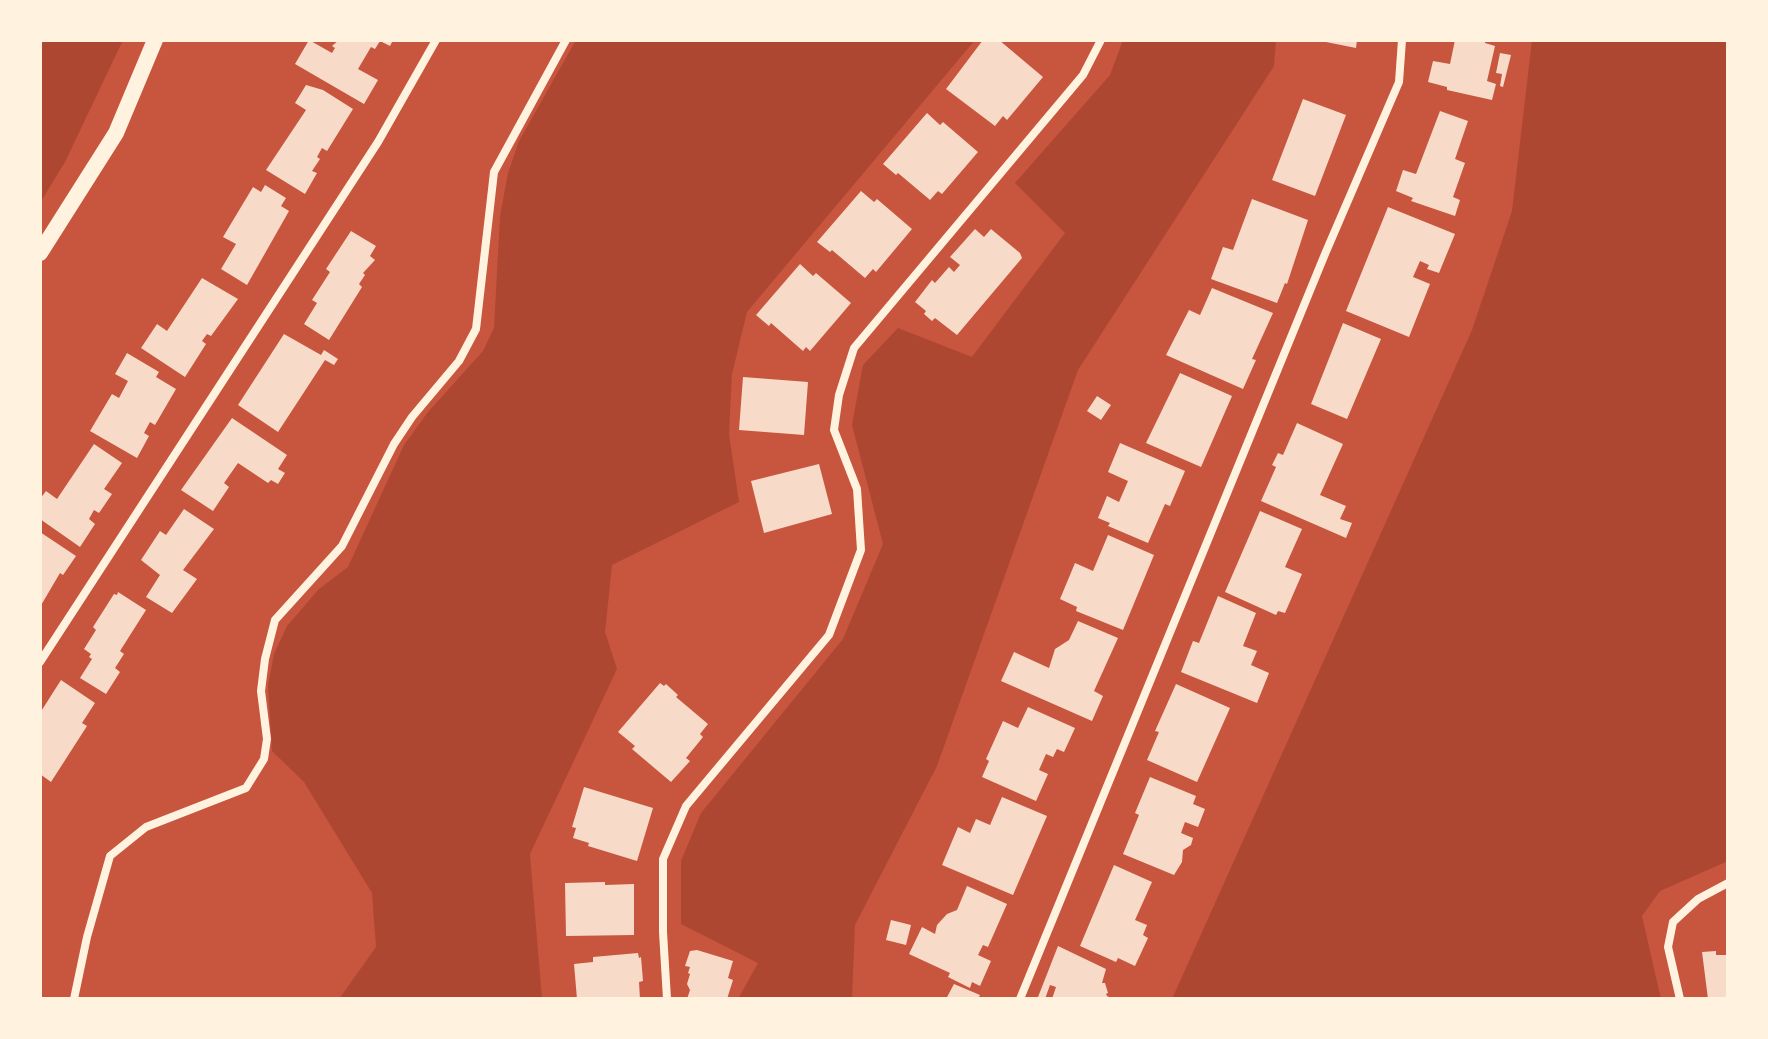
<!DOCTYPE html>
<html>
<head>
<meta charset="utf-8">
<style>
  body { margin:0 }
  #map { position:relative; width:1768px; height:1039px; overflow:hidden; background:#c8553d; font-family:Helvetica,sans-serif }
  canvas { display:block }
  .frame { position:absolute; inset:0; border:42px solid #fff3e0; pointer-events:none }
</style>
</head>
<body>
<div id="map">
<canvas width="1768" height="1039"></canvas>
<div class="frame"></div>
</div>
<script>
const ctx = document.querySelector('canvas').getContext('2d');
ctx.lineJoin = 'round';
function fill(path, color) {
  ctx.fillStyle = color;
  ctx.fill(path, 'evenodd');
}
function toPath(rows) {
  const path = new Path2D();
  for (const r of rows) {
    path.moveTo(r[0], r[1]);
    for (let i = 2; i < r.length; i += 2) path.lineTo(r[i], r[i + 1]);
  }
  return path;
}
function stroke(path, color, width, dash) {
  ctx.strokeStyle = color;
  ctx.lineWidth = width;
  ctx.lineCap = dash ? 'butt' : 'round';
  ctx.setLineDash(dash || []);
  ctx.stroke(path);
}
fill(toPath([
  [40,40,123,40,65,162,40,203],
  [576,40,975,40,747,312,732,374,729,434,739,502,612,565,605,632,617,669,530,854,542,999,339,999,376,947,372,893,304,782,272,751,268,686,274,654,287,626,319,589,348,567,404,445,428,412,483,351,494,328,500,216,508,173,519,141],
  [1123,40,1276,40,1274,66,1078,370,937,766,855,925,852,999,738,999,758,963,681,924,681,861,701,813,843,639,883,544,852,425,863,365,898,328,972,357,1065,233,1015,183,1110,75],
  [1532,40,1728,40,1728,861,1660,891,1642,916,1661,999,1172,999,1472,330,1512,211]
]), '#ae4732');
fill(toPath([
  [309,40,332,53,335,48,332,46,339,40,393,40,390,46,380,41,375,49,371,47,358,69,378,80,364,104,295,64],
  [983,40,999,40,1043,77,1007,120,1003,116,995,126,946,89],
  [1316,40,1357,40,1356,48],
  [1455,40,1485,40,1485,43,1495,46,1487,81,1496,84,1492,100,1447,90,1447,87,1428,82,1433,61,1450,64],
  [1500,53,1511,55,1503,87,1500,86,1502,74,1496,73],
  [306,85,323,90,353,109,327,151,322,148,317,157,320,159,312,171,317,173,305,194,266,170,306,110,295,103],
  [1303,99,1346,115,1315,196,1272,180],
  [1440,111,1468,121,1455,159,1465,163,1453,197,1460,200,1455,216,1411,201,1413,198,1396,191,1403,170,1416,174],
  [927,113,940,125,943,122,978,152,942,194,938,191,930,200,898,173,896,175,883,164],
  [265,185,286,198,281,206,289,211,247,285,221,269,236,244,223,237,253,187,261,192],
  [861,191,874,202,877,199,912,229,876,272,873,269,865,278,832,250,830,252,817,242],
  [1252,199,1308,220,1287,284,1285,283,1277,303,1211,279,1223,247,1233,250],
  [1388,207,1455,234,1439,273,1427,269,1429,265,1420,261,1413,277,1430,284,1409,337,1346,311],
  [975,229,984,237,991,229,1020,253,1022,258,957,335,935,318,932,321,924,314,926,311,915,302,932,280,935,283,949,267,954,272,960,265,950,257],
  [351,231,376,246,370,256,375,260,363,273,365,275,359,284,362,287,329,340,304,324,317,303,312,300,330,272,326,269],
  [800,264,813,276,816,273,851,303,810,351,806,347,803,351,771,323,769,326,756,315],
  [202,278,238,299,211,336,207,334,202,341,206,344,185,377,141,348,157,324,167,331],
  [1212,288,1273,313,1252,359,1256,360,1243,389,1166,355,1189,310,1200,315],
  [1343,323,1381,339,1347,419,1311,404],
  [284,334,321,355,324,350,338,359,334,365,325,360,278,432,238,405],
  [127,353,159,372,156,377,176,389,155,425,150,422,144,433,149,436,137,458,90,431,112,394,119,398,128,381,115,374],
  [1180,373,1232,396,1201,467,1146,443],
  [743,377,808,382,804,435,739,430],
  [1097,396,1111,405,1101,420,1087,411],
  [232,418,287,455,278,469,285,473,278,484,271,480,268,483,238,463,224,483,229,487,213,511,181,490],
  [1297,423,1343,444,1320,495,1346,506,1340,519,1352,523,1346,538,1261,501,1276,467,1272,465,1278,453,1283,455],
  [1120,443,1185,471,1170,506,1165,504,1148,543,1108,526,1110,523,1098,518,1107,496,1119,502,1128,481,1108,472],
  [94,444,122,463,104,489,112,494,99,513,94,510,89,519,95,524,80,547,40,519,40,499,46,491,57,499],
  [819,464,832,514,764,533,751,481],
  [184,509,214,529,183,570,197,579,172,613,146,597,160,575,141,560,160,531,166,535],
  [1260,511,1302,529,1285,567,1302,574,1285,613,1278,611,1276,615,1225,592],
  [40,532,76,556,63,575,60,573,40,607],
  [1108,535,1154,555,1123,630,1076,611,1077,607,1060,599,1075,563,1093,571],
  [118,592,146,610,120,651,124,654,115,668,120,672,106,694,80,678,92,659,89,657,91,654,84,649,96,630,93,627,114,594,117,595],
  [1218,596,1256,613,1243,646,1257,651,1251,665,1269,673,1257,703,1181,672,1193,641,1199,643],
  [1078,621,1118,638,1094,691,1103,696,1092,721,1001,681,1014,652,1049,668,1055,649,1069,640],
  [61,680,95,703,82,723,87,726,51,782,40,774,40,713],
  [660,683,664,686,666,684,678,695,676,697,708,724,700,734,703,737,686,758,690,761,671,782,632,749,635,746,618,732],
  [1176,684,1230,708,1197,782,1147,760,1159,732,1155,731],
  [1028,707,1075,728,1064,752,1057,749,1053,757,1046,754,1039,770,1048,774,1036,801,982,777,989,761,986,759,1003,721,1018,728],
  [1150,777,1196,796,1193,804,1205,809,1198,827,1185,822,1181,833,1193,838,1191,845,1183,850,1182,862,1174,875,1123,854,1139,815,1135,813],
  [584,787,653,808,637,861,588,846,589,843,573,838,576,828,572,827],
  [1002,797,1047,816,1013,895,942,865,958,827,970,833,976,819,990,825],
  [1114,865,1152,882,1135,920,1147,925,1143,935,1148,938,1135,966,1118,958,1116,962,1080,946],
  [605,882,605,885,634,884,634,935,566,936,565,883],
  [967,886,1007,904,988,947,983,945,978,955,991,961,980,986,972,982,970,988,948,977,950,973,909,954,922,927,935,934,937,925,947,914,957,910],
  [891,920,911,925,906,945,886,940],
  [1058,946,1106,969,1102,983,1105,983,1108,993,1106,994,1107,996,1113,999,1052,999,1056,987,1050,985,1045,999,1038,997],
  [697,950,733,961,728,978,733,980,727,999,687,999,690,990,687,984,690,974,688,973,690,967,685,966,690,951],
  [1716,951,1716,955,1728,955,1728,999,1708,999,1702,952],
  [638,953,639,958,641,957,643,981,639,982,640,999,577,999,574,964,593,962,593,957],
  [954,984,980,995,978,999,946,999]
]), '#f7dbc8');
stroke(toPath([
  [40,662,378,142,436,40],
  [74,999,87,937,110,856,146,827,246,788,264,759,267,739,261,691,265,659,275,620,342,546,394,444,412,417,459,361,476,329,494,172,566,40],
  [667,999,663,932,663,859,686,806,829,635,861,550,857,489,834,430,839,395,854,348,1083,75,1101,40],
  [1020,999,1325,254,1399,82,1402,40],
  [1680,999,1668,947,1673,922,1698,899,1728,883]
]), '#fff3e0', 8);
stroke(toPath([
  [40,253,116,133,155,40]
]), '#fff3e0', 16);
</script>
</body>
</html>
